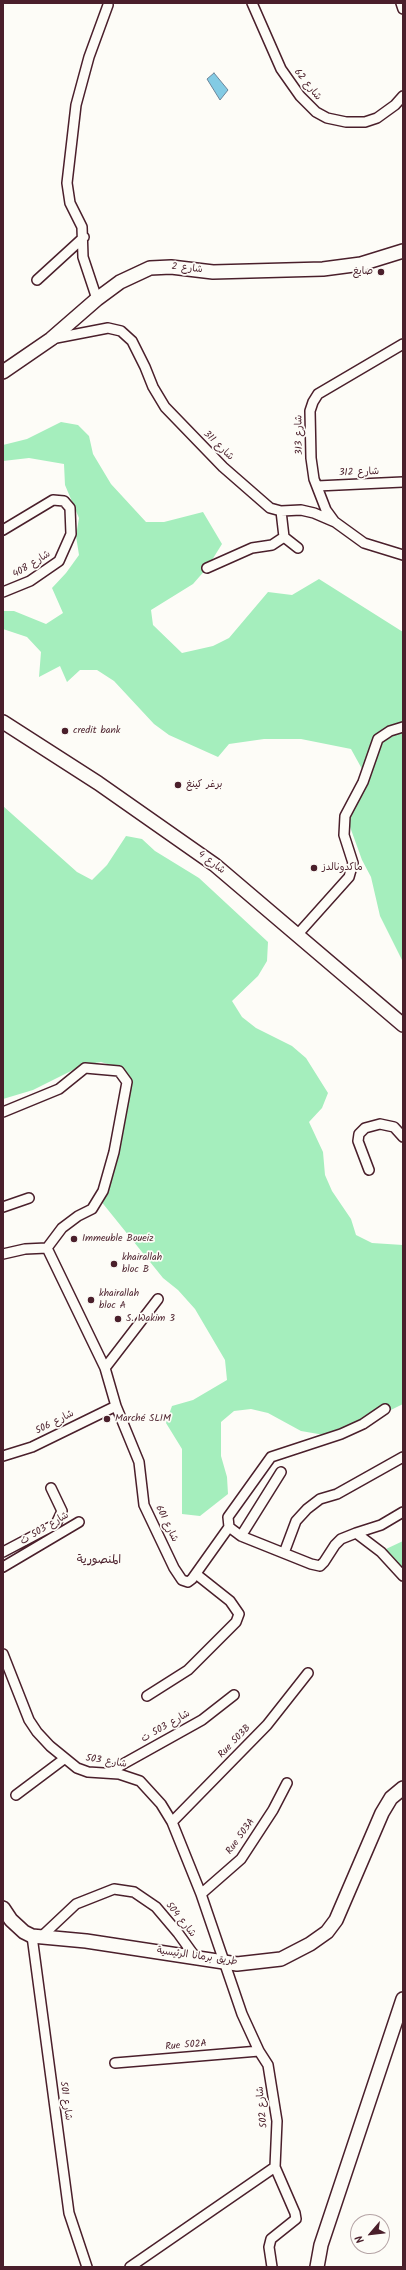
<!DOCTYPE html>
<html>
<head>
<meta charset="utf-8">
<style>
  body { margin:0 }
  #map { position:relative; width:406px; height:2270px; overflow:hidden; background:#fdfcf7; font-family:Kalam,sans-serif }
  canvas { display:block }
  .frame { position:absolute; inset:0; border:4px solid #4a1f2b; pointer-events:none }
  .north { position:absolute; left:350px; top:2214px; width:40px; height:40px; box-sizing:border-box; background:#fdfcf7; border:1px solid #b5a4a5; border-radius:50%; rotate:242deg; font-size:11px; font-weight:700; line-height:16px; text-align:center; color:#4a1f2b }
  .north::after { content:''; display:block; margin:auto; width:14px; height:18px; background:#4a1f2b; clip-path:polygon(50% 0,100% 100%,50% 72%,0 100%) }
</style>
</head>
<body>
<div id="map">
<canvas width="406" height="2270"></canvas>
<div class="frame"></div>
<div class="north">N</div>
</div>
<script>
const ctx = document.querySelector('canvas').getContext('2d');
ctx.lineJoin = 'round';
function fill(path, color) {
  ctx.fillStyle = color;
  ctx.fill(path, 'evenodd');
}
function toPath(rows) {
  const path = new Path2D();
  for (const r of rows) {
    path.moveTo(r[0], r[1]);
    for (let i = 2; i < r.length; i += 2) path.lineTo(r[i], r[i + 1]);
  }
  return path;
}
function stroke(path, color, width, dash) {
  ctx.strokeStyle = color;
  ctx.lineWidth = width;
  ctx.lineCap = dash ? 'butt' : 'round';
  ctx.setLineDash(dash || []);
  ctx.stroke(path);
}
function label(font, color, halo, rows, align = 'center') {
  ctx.font = font + ' Kalam,"Playpen Sans Arabic",sans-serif';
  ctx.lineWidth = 3.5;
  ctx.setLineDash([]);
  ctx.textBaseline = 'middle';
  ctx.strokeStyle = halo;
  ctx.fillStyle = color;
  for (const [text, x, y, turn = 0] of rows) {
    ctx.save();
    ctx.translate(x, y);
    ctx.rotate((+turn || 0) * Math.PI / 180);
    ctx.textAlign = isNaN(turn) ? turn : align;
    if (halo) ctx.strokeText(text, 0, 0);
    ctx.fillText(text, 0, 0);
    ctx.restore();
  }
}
fill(toPath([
  [61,422,78,425,89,436,93,454,111,484,146,522,164,522,203,512,222,544,207,568,193,584,151,610,153,625,182,653,213,646,229,638,268,592,292,595,319,579,403,632,403,962,380,916,371,877,362,860,349,824,346,805,359,789,362,769,351,749,301,739,264,739,229,744,218,757,169,735,154,724,114,681,97,670,80,670,67,682,60,666,39,677,41,652,27,637,3,629,3,611,14,611,46,624,63,613,52,588,66,573,79,555,76,536,79,518,65,485,64,464,29,458,3,461,3,445,27,439],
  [3,806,77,872,92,880,107,865,126,836,142,839,155,851,199,878,268,942,267,961,258,976,232,1001,242,1017,256,1028,292,1046,306,1058,328,1093,322,1108,309,1122,323,1152,325,1175,332,1191,351,1219,356,1235,372,1243,403,1245,403,1404,336,1437,301,1431,268,1413,251,1409,234,1411,221,1422,221,1456,227,1477,228,1494,200,1516,182,1514,182,1449,166,1423,172,1406,193,1400,227,1380,225,1360,195,1309,178,1290,163,1278,100,1200,127,1098,117,1067,101,1062,83,1065,33,1090,3,1099],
  [403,1541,403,1575,388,1561,386,1549]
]), '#a5eebd');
const water = toPath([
  [214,73,228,90,220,100,207,79,214,73]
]);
fill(water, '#83cbe4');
stroke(water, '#6c869a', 1);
const street = toPath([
  [252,3,281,69,300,96,316,112,327,118,346,122,365,122,377,118,395,105,403,96],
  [401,3,403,9],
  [37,280,84,237],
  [97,299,83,257,82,227,70,203,67,183,76,105,89,57,108,5],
  [51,339,108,328,121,331,132,341,145,367,153,387,165,407,223,467,270,508,281,511,301,510,314,513,335,522,364,543,403,555],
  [317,486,403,482],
  [281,511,284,537],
  [334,521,326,510,314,479,311,458,310,411,313,402,318,394,403,344],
  [3,530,53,500,64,501,70,508,71,534,59,561,30,581,3,592],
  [284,537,298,548],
  [207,568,252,548,272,545,284,537],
  [298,934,349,877,353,863,344,835,345,816,363,782,378,739,390,731,403,727],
  [3,1112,59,1089,85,1068,119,1071,127,1082,114,1152,103,1191,92,1209,78,1216,62,1228,47,1248],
  [369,1170,358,1141,359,1134,365,1128,380,1124,394,1127,403,1137],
  [3,1207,29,1198],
  [3,1254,25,1249,47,1248,105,1368,116,1406,139,1462,144,1505,174,1568,182,1580,188,1582,192,1579,229,1527,241,1536,311,1564,320,1566,324,1562,335,1545,341,1539,356,1533,381,1552,403,1576],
  [105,1368,158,1299],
  [3,1456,32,1447,116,1406],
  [229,1527,228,1517,271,1457,341,1434,363,1424,385,1409],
  [356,1533,381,1525,403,1512],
  [241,1536,281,1472],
  [3,1552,56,1524,62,1511,51,1488],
  [284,1553,296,1521,307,1509,320,1499,337,1494,403,1457],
  [3,1567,79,1522],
  [3,1654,29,1720,37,1732,50,1746,77,1768,88,1772,119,1774,140,1781,161,1804,172,1822,201,1894,242,2014,259,2051,268,2065,277,2121,275,2167,295,2213,296,2219,271,2239,269,2247,272,2267],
  [147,1696,188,1670,236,1622,239,1614,230,1601,196,1574],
  [107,1773,202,1720,234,1695],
  [16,1795,64,1759],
  [172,1822,267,1725,308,1673],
  [201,1894,241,1859,273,1810,287,1783],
  [32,1936,69,2213,87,2267],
  [42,1936,76,1904,114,1889,134,1892,156,1907,178,1933,196,1958],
  [115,2063,259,2051],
  [130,2267,275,2167]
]);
const secondary = toPath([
  [3,372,51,339,97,299,120,282,150,268,171,267,213,272,323,269,361,264,403,251],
  [3,722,98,783,215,865,403,1025],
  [3,1908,11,1920,24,1932,32,1936,86,1941,237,1964,281,1959,310,1944,327,1932,336,1920,382,1813,391,1798,403,1788],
  [317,2267,321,2245,403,1999]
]);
stroke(street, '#4a1f2b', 12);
stroke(secondary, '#4a1f2b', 16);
stroke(street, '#fdfcf7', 9);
stroke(secondary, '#fdfcf7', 13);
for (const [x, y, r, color] of [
  [381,272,4,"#4a1f2b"],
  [65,731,4,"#4a1f2b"],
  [178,785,4,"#4a1f2b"],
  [314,868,4,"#4a1f2b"],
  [74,1239,4,"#4a1f2b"],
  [114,1264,4,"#4a1f2b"],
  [91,1300,4,"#4a1f2b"],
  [118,1319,4,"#4a1f2b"],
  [107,1419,4,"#4a1f2b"]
]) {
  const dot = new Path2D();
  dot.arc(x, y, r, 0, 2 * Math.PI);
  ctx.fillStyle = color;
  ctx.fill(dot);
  stroke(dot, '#fdfcf7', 1.5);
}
label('10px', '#4a1f2b', '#fdfcf7', [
  ["شارع 62",307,85,51],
  ["شارع 2",187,269,6],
  ["شارع 313",300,435,-91],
  ["شارع 311",218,446,44],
  ["شارع 312",359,473,-2],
  ["شارع 408",32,565,-32],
  ["شارع 4",211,863,37],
  ["شارع 506",55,1423,-27],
  ["شارع 601",166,1524,64],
  ["شارع 503 ث",45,1529,-31],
  ["شارع 503 ت",166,1727,-30],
  ["Rue 503B",235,1742,-46],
  ["شارع 503",106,1762,9],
  ["Rue 503A",241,1837,-54],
  ["شارع 504",180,1920,51],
  ["طريق برمانا الرئيسية",197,1957,8],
  ["Rue 502A",186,2046,-5],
  ["شارع 501",65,2101,82],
  ["شارع 502",263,2107,-96]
]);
label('10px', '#4a1f2b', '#fdfcf7', [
  ["صايغ",373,272,"right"],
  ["credit bank",73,731],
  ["برغر كينغ",186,785],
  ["ماكدونالدز",322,868],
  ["Immeuble Boueiz",82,1239],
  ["khairallah",122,1258],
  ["bloc B",122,1270],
  ["khairallah",99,1294],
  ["bloc A",99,1306],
  ["S. Wakim 3",126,1319],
  ["Marché SLIM",115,1419]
], 'left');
label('12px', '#4a1f2b', '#fdfcf7', [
  ["المنصورية",99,1561]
]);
</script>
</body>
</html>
